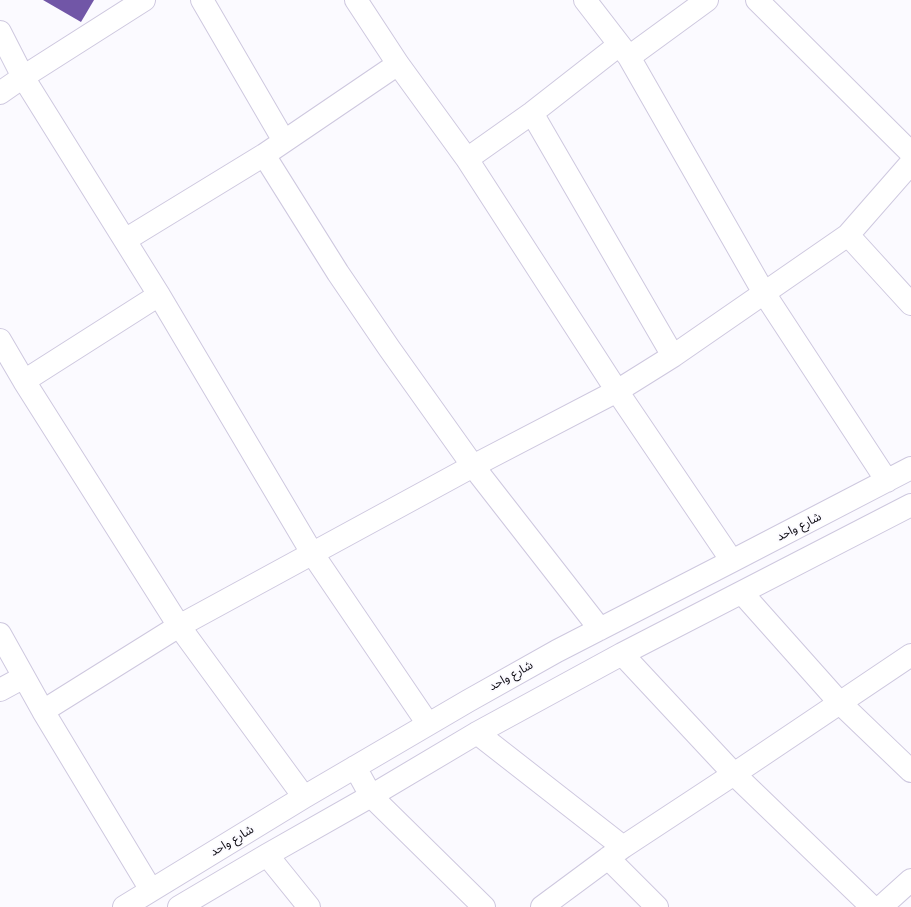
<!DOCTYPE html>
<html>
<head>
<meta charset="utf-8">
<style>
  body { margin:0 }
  canvas { display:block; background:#fbfaff }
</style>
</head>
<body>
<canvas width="911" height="907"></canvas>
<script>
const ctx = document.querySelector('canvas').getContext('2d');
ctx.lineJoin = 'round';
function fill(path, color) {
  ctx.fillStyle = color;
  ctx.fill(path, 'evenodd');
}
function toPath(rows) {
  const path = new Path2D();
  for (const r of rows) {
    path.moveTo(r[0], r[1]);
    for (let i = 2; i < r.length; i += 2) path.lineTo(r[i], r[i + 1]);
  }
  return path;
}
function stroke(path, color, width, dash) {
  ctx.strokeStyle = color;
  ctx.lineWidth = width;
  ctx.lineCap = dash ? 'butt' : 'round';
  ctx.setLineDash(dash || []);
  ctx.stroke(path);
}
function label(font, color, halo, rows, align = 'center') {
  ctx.font = font + ' Helvetica,"Noto Sans Arabic",sans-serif';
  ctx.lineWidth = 3.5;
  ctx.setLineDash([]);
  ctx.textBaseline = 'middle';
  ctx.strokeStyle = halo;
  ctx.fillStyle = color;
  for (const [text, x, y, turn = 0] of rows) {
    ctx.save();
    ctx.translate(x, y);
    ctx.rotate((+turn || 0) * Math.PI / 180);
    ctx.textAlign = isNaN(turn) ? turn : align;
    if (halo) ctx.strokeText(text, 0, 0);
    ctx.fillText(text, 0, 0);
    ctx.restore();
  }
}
fill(toPath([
  [43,0,94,0,81,22]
]), '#7156a7');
const minor = toPath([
  [202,0,284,141],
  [356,0,398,64,467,159,617,391,732,561],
  [585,0,629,57,764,293,887,481],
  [757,0,911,153],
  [0,32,23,77,159,295,312,553,428,724],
  [629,57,707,0],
  [0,93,23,77,144,0],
  [532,113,673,356],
  [264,155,338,273,389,348,473,466,600,629],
  [467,159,532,113,619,45],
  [848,235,911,304],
  [125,240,264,155,398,64],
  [0,340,24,381,179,626,304,797],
  [24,381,159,295],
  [742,593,840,703,911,771],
  [0,634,43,711,151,890],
  [622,654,734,774,872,907],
  [0,690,24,677],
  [43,711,179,626,473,466,617,391,673,356,848,235,911,163],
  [477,733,623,847],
  [355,767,371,796,484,907],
  [267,855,309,907],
  [608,858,657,907],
  [124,907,304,797,468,701,557,651,732,561,911,468],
  [179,907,267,855,371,796,477,733,622,654,911,505],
  [542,907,623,847,734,774,911,655],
  [881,907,911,880]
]);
stroke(minor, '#cec8df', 24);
stroke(minor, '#fff', 22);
label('12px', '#0d0b12', '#fbfaff', [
  ["شارع واحد",799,527,-27],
  ["شارع واحد",511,676,-29],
  ["شارع واحد",232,841,-31]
]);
</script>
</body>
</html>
